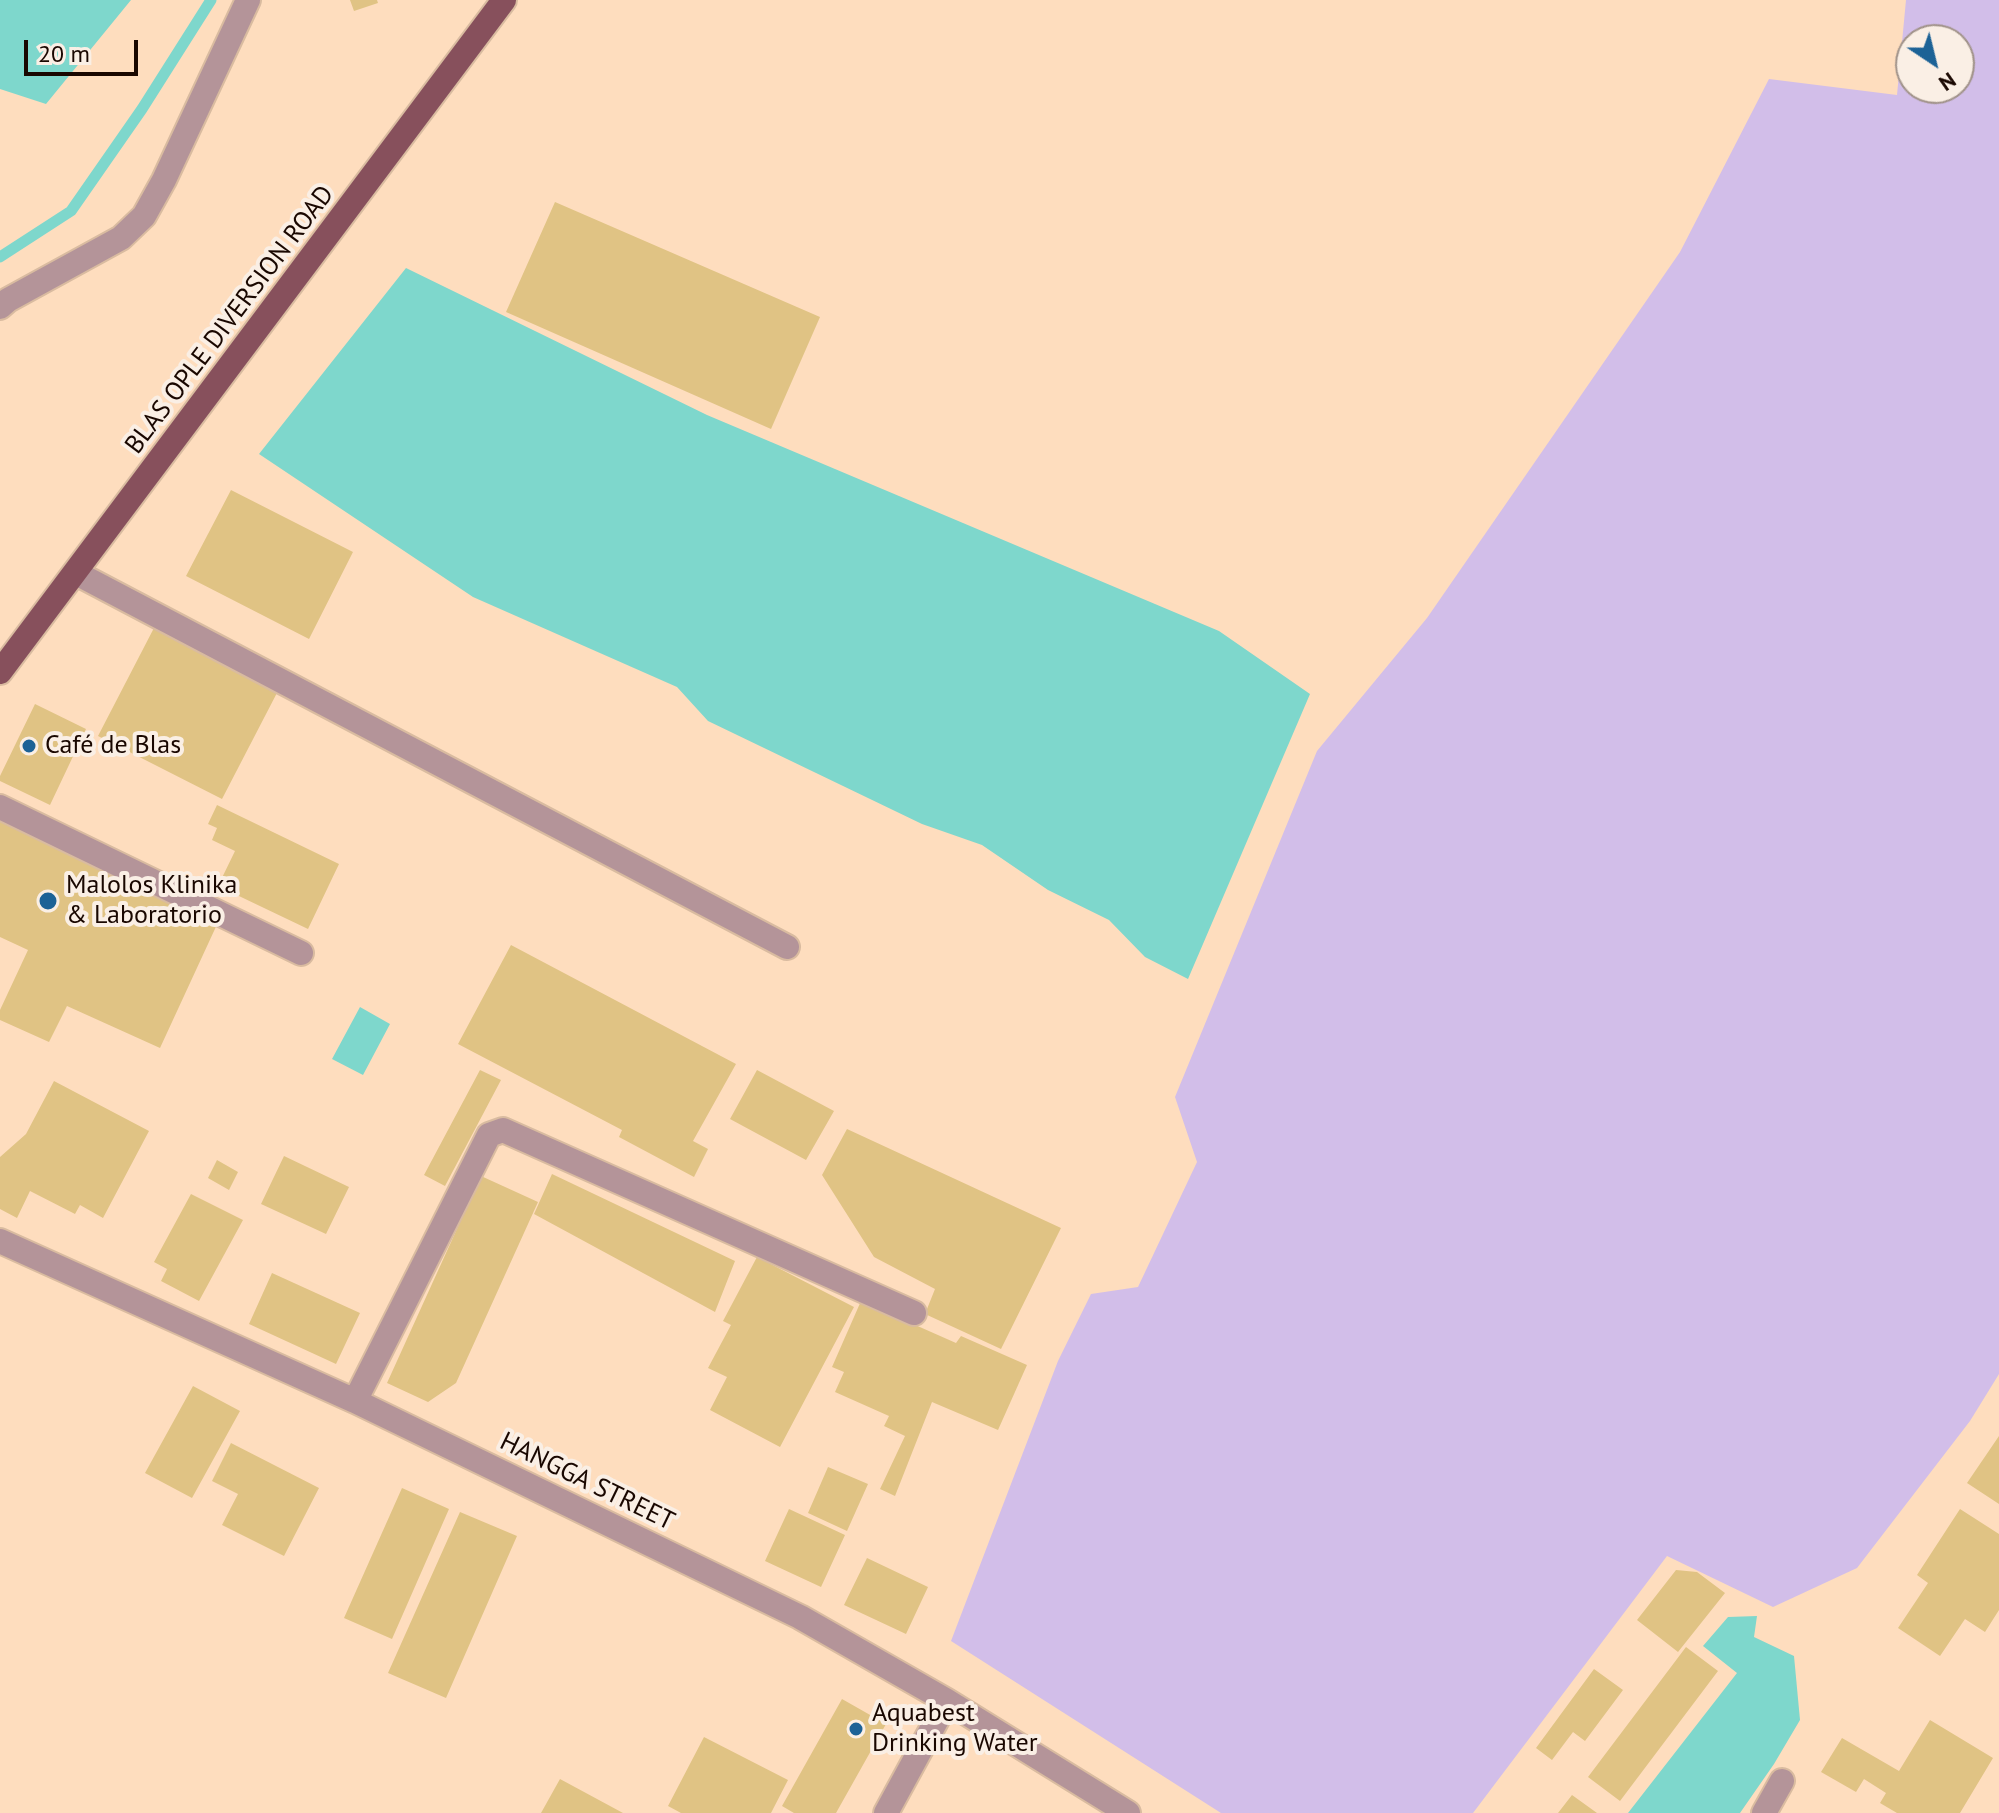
<!DOCTYPE html>
<html>
<head>
<meta charset="utf-8">
<style>
  body { margin:0 }
  #map { position:relative; width:1999px; height:1813px; overflow:hidden; background:#feddbe; font-family:"PT Sans",sans-serif }
  canvas { display:block }
  .north { position:absolute; left:1895px; top:24px; width:80px; height:80px; box-sizing:border-box; background:#faefe5; border:2px solid #a09289; border-radius:50%; rotate:145deg; font-size:22px; font-weight:700; line-height:32px; text-align:center; color:#190700 }
  .north::after { content:''; display:block; margin:auto; width:28px; height:36px; background:#1c6296; clip-path:polygon(50% 0,100% 100%,50% 72%,0 100%) }
  .scale { position:absolute; left:24px; top:40px; width:114px; height:36px; box-sizing:border-box; border:4px solid #190700; border-top:0; padding-left:10px; font-size:24px; line-height:28px; white-space:nowrap; color:#190700; -webkit-text-stroke:6px #faefe5; paint-order:stroke }
</style>
</head>
<body>
<div id="map">
<canvas width="1999" height="1813"></canvas>
<div class="north">N</div>
<div class="scale">20 m</div>
</div>
<script>
const ctx = document.querySelector('canvas').getContext('2d');
ctx.lineJoin = 'round';
function fill(path, color) {
  ctx.fillStyle = color;
  ctx.fill(path, 'evenodd');
}
function toPath(rows) {
  const path = new Path2D();
  for (const r of rows) {
    path.moveTo(r[0], r[1]);
    for (let i = 2; i < r.length; i += 2) path.lineTo(r[i], r[i + 1]);
  }
  return path;
}
function stroke(path, color, width, dash) {
  ctx.strokeStyle = color;
  ctx.lineWidth = width;
  ctx.lineCap = dash ? 'butt' : 'round';
  ctx.setLineDash(dash || []);
  ctx.stroke(path);
}
function label(font, color, halo, rows, align = 'center') {
  ctx.font = font + ' "PT Sans",sans-serif';
  ctx.lineWidth = 8;
  ctx.setLineDash([]);
  ctx.textBaseline = 'middle';
  ctx.strokeStyle = halo;
  ctx.fillStyle = color;
  for (const [text, x, y, turn = 0] of rows) {
    ctx.save();
    ctx.translate(x, y);
    ctx.rotate((+turn || 0) * Math.PI / 180);
    ctx.textAlign = isNaN(turn) ? turn : align;
    if (halo) ctx.strokeText(text, 0, 0);
    ctx.fillText(text, 0, 0);
    ctx.restore();
  }
}
fill(toPath([
  [1906,0,1999,0,1999,1374,1970,1421,1857,1568,1773,1607,1667,1556,1473,1813,1221,1813,951,1641,1058,1361,1091,1294,1138,1287,1197,1162,1175,1097,1317,751,1427,618,1680,252,1769,79,1897,95],
  [1911,40,1959,40,1959,88,1911,88]
]), '#d2bee9');
fill(toPath([
  [0,0,131,0,46,104,0,89],
  [406,268,707,415,1219,631,1310,694,1188,979,1145,957,1109,920,1048,890,982,845,922,824,708,721,677,687,473,597,259,454],
  [360,1007,390,1024,363,1075,332,1059],
  [1757,1616,1754,1637,1794,1656,1800,1720,1774,1764,1740,1813,1628,1813,1737,1673,1703,1646,1728,1617]
]), '#7ed7cc');
stroke(toPath([
  [0,257,71,211,142,109,211,0]
]), '#7ed7cc', 11);
fill(toPath([
  [350,0,377,0,378,3,354,11],
  [555,202,820,317,771,429,506,312],
  [231,490,353,552,309,639,186,576],
  [155,626,279,689,222,799,98,736],
  [35,704,86,729,50,805,0,781,0,776],
  [217,805,339,864,308,929,218,886,235,851,212,840,217,828,208,824],
  [0,818,220,918,160,1048,67,1006,49,1042,0,1020,0,1010,28,950,0,937],
  [511,945,736,1064,693,1141,708,1149,694,1177,619,1137,622,1130,458,1044],
  [480,1070,501,1080,445,1186,424,1175],
  [757,1070,834,1111,806,1160,730,1119],
  [54,1081,149,1131,103,1218,80,1205,75,1214,30,1191,17,1218,0,1209,0,1157,26,1134],
  [847,1129,1061,1228,1001,1349,925,1314,935,1289,874,1257,822,1175],
  [284,1156,349,1187,326,1234,261,1204],
  [217,1160,238,1172,229,1190,208,1178],
  [552,1174,735,1261,715,1312,534,1214],
  [481,1176,538,1202,456,1383,428,1402,387,1383],
  [191,1194,243,1220,199,1301,161,1281,167,1269,154,1262],
  [757,1257,854,1307,780,1447,710,1410,727,1377,708,1368,731,1325,723,1321],
  [272,1273,360,1313,336,1364,249,1324],
  [861,1301,956,1343,961,1336,1027,1365,998,1430,932,1402,895,1496,880,1489,905,1436,884,1426,889,1416,835,1392,844,1372,832,1367],
  [193,1386,240,1411,192,1498,145,1473],
  [1999,1436,1999,1504,1967,1483],
  [231,1443,319,1488,284,1556,222,1525,238,1494,212,1481],
  [828,1467,868,1484,847,1531,808,1513],
  [402,1488,449,1509,392,1639,344,1618],
  [789,1509,845,1535,821,1587,765,1561],
  [1960,1509,1999,1534,1999,1610,1985,1632,1965,1619,1940,1656,1898,1628,1928,1583,1917,1575],
  [460,1512,517,1536,446,1698,388,1673],
  [867,1558,928,1587,906,1634,844,1605],
  [1676,1570,1697,1572,1725,1593,1678,1652,1637,1620],
  [1686,1647,1718,1671,1620,1801,1588,1777],
  [1594,1669,1623,1690,1585,1741,1573,1732,1552,1760,1536,1748],
  [842,1699,886,1724,836,1813,794,1813,782,1806],
  [1930,1720,1993,1758,1960,1813,1897,1813,1880,1803,1886,1793,1864,1779,1856,1792,1821,1772,1842,1738,1899,1771],
  [704,1737,788,1780,771,1813,681,1813,668,1806],
  [560,1779,623,1813,541,1813],
  [1572,1795,1597,1813,1558,1813]
]), '#e0c384');
const minor = toPath([
  [0,307,8,300,121,238,144,216,164,180,248,0],
  [76,573,787,947],
  [0,807,301,953],
  [0,1241,355,1401,800,1617,947,1701,1128,1813],
  [355,1401,489,1135,503,1130,914,1313],
  [886,1813,947,1701],
  [1764,1813,1782,1781]
]);
const major = toPath([
  [0,672,504,0]
]);
stroke(minor, '#d9bba0', 28);
stroke(major, '#d9bba0', 28);
stroke(minor, '#b49499', 24);
stroke(major, '#87505c', 24);
for (const [x, y, r, color] of [
  [29,746,8,"#1c6296"],
  [48,901,10,"#1c6296"],
  [856,1729,8,"#1c6296"]
]) {
  const dot = new Path2D();
  dot.arc(x, y, r, 0, 2 * Math.PI);
  ctx.fillStyle = color;
  ctx.fill(dot);
  stroke(dot, '#faefe5', 3);
}
label('26px', '#190700', '#faefe5', [
  ["BLAS OPLE DIVERSION ROAD",230,320,-53],
  ["HANGGA STREET",587,1482,26]
]);
label('26px', '#190700', '#faefe5', [
  ["Café de Blas",45,746],
  ["Malolos Klinika",66,886],
  ["& Laboratorio",66,916],
  ["Aquabest",872,1714],
  ["Drinking Water",872,1744]
], 'left');
</script>
</body>
</html>
